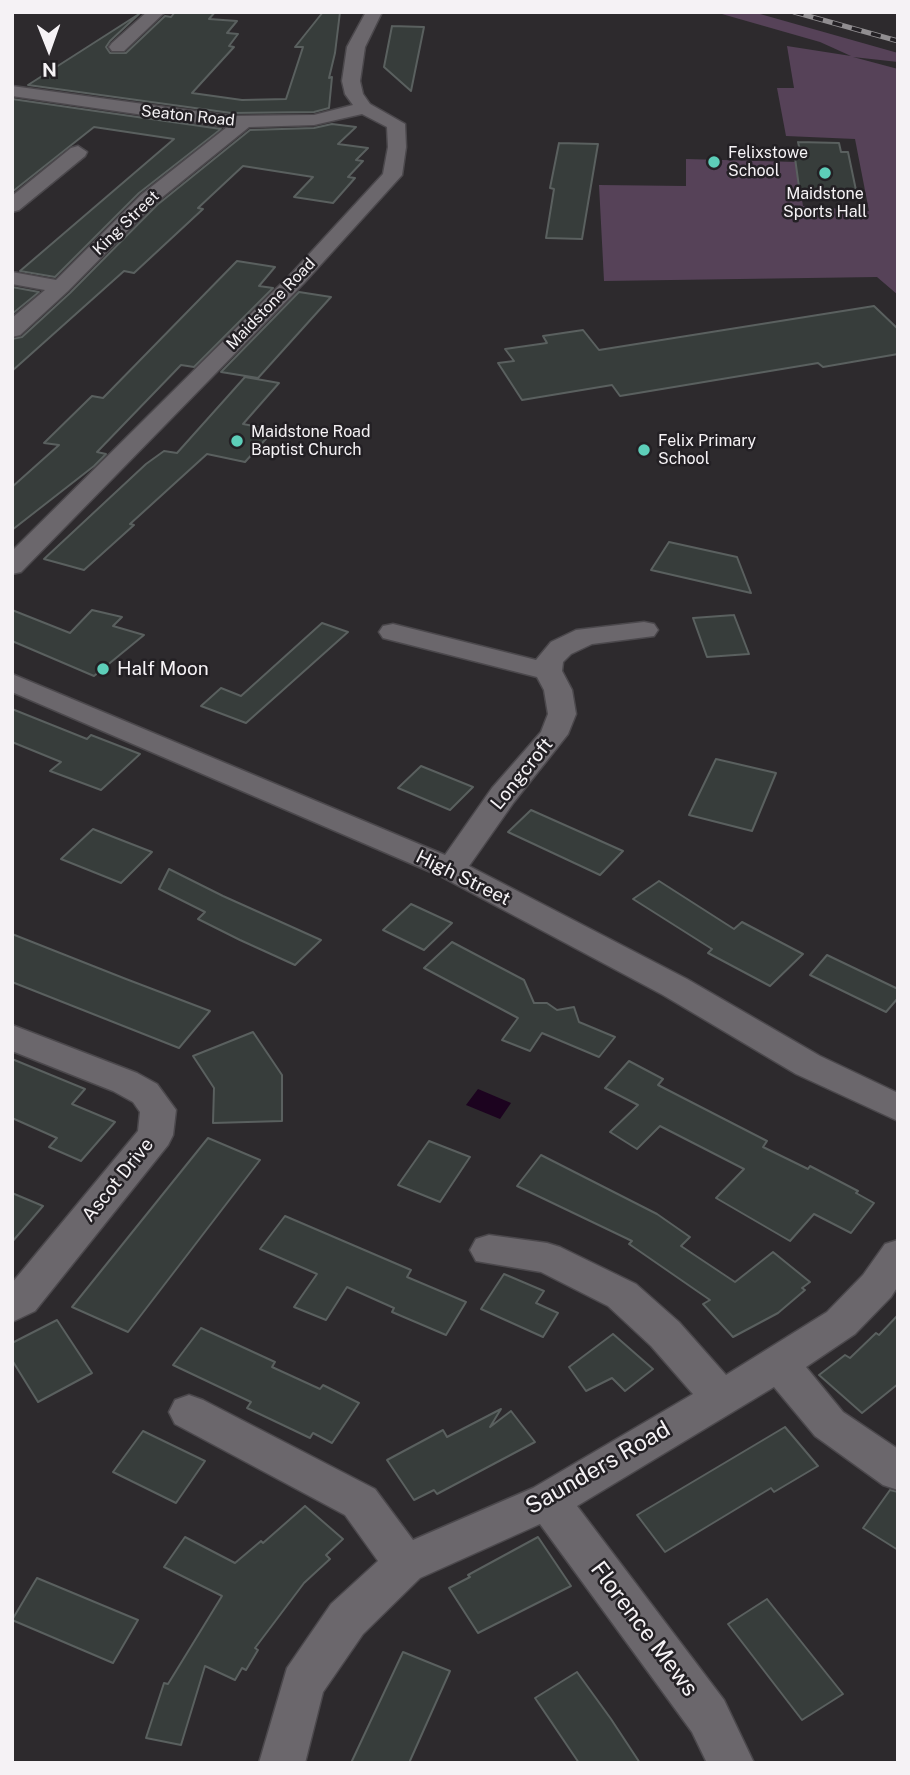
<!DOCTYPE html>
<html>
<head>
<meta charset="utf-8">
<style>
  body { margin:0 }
  #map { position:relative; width:910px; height:1775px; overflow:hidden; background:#2d2a2d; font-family:"Public Sans",sans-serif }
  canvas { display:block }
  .frame { position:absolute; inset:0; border:14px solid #f5f2f5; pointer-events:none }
  .north { position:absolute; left:14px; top:14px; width:70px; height:70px; -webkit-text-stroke:5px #232024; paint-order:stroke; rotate:179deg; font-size:19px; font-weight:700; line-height:28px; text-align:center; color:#f5f2f5 }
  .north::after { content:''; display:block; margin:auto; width:24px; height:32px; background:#f5f2f5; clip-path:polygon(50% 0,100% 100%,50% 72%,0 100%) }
</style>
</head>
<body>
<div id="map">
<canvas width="910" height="1775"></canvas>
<div class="frame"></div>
<div class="north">N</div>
</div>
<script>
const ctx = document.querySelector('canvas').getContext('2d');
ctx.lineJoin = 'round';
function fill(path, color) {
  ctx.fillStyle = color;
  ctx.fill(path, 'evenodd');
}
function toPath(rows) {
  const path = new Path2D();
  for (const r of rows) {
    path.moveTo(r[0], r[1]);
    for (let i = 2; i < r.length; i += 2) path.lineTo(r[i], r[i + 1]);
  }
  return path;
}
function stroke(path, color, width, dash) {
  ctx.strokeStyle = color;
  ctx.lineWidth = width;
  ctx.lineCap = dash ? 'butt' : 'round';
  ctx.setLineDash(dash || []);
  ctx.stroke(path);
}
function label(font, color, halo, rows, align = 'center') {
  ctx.font = font + ' "Public Sans",sans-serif';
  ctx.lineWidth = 5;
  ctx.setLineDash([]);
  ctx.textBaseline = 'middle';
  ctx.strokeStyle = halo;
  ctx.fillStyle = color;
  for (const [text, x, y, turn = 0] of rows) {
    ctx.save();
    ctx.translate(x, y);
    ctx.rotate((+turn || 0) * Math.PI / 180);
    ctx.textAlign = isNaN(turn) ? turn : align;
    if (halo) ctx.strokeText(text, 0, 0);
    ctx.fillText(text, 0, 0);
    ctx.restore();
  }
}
fill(toPath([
  [715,12,753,12,898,53,898,62,853,57,898,69,898,295,877,277,604,281,599,185,686,186,686,159,796,162,803,206,869,211,855,139,786,136,777,88,794,88,787,46,851,56,820,42]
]), '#564258');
fill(toPath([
  [478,1089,511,1103,500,1119,466,1105]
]), '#1c031f');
const building = toPath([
  [175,12,215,12,209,19,237,21,227,33,238,34,229,46,234,47,192,93,242,100,286,99,303,47,295,47,323,12,340,12,335,53,329,78,332,77,329,108,314,112,231,113,28,85,139,14,110,41,106,47,110,53,126,53,165,16,171,17,175,12],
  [392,26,424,27,411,91,384,67,392,26],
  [12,99,221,129,139,193,55,277,20,271,174,139,94,127,12,192,12,99],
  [332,124,356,127,338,144,368,148,356,160,363,161,348,177,355,178,333,203,294,197,313,177,243,166,198,208,203,209,134,273,124,271,12,371,12,339,22,337,70,293,157,205,250,130,314,128,332,124],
  [798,142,839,143,841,152,848,152,857,195,800,194,794,151,800,151,798,142],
  [559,143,598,144,582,239,546,238,554,189,550,188,559,143],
  [237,261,275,267,259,286,273,288,194,367,181,365,97,452,106,454,94,466,12,530,12,487,59,445,44,443,92,396,103,398,237,261],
  [12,287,39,292,12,314,12,287],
  [299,292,331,297,258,378,221,372,299,292],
  [874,306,898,329,898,354,823,367,818,363,620,396,612,385,522,400,498,363,514,361,505,349,547,343,543,336,583,330,599,350,874,306],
  [245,377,279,383,243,424,274,430,245,462,207,454,130,524,134,525,84,570,44,559,146,464,164,451,177,453,245,377],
  [669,542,737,557,751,593,651,570,669,542],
  [12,610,70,633,92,610,122,617,113,626,144,635,94,676,12,641,12,610],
  [734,615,749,654,707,657,693,618,734,615],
  [322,623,348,632,246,723,201,706,221,688,241,696,322,623],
  [12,709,87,739,91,735,140,754,101,790,50,771,61,762,12,742,12,709],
  [716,759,776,773,752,831,689,815,716,759],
  [421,766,473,787,450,810,398,788,421,766],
  [531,810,623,851,600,875,508,832,531,810],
  [93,829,152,852,121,883,61,859,93,829],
  [169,869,223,896,321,940,295,965,240,940,198,919,205,912,159,889,169,869],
  [659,881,734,929,742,922,803,954,770,986,708,953,712,949,633,899,659,881],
  [411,904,452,923,424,950,383,930,411,904],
  [12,934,126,979,210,1011,179,1048,12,982,12,934],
  [452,942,524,980,534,1003,547,1003,557,1010,574,1007,579,1022,615,1037,599,1057,542,1033,530,1051,502,1040,518,1018,424,968,452,942],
  [827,955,898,989,898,998,886,1012,810,975,827,955],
  [253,1032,282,1075,282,1121,213,1123,214,1088,193,1056,253,1032],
  [12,1059,85,1089,72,1104,115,1122,81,1161,49,1147,57,1138,12,1118,12,1059],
  [629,1061,663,1079,658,1085,767,1141,763,1147,808,1169,810,1166,858,1191,856,1193,874,1203,851,1233,814,1214,790,1241,716,1198,744,1169,660,1126,637,1149,610,1132,638,1105,605,1088,629,1061],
  [208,1138,260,1160,128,1332,72,1307,208,1138],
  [429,1141,470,1157,440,1202,398,1185,429,1141],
  [541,1155,657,1214,690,1237,681,1246,735,1282,773,1252,810,1282,802,1288,805,1290,778,1313,733,1337,703,1304,710,1300,629,1244,632,1241,517,1186,541,1155],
  [12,1193,43,1206,12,1242,12,1193],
  [285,1216,411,1270,407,1277,466,1302,446,1335,392,1312,394,1308,347,1287,326,1320,294,1307,317,1274,260,1249,285,1216],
  [504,1274,544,1291,536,1303,558,1313,543,1337,481,1309,504,1274],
  [898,1315,898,1384,862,1413,819,1375,845,1355,850,1358,876,1333,879,1335,898,1315],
  [57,1320,92,1373,38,1402,12,1360,12,1343,57,1320],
  [201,1328,275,1362,272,1367,320,1389,323,1385,359,1403,332,1443,313,1433,310,1438,247,1408,251,1402,173,1365,201,1328],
  [613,1334,653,1369,625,1391,612,1378,586,1391,569,1367,613,1334],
  [501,1409,490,1427,511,1411,535,1442,437,1494,434,1490,414,1500,387,1460,443,1430,447,1437,501,1409],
  [785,1427,818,1466,774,1492,771,1488,665,1552,637,1515,785,1427],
  [143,1431,205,1461,176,1503,113,1472,143,1431],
  [890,1490,898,1492,898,1550,863,1528,890,1490],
  [305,1506,343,1539,326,1555,330,1559,304,1583,255,1648,258,1650,246,1670,242,1668,235,1680,205,1666,181,1745,146,1738,164,1683,168,1684,222,1596,164,1567,185,1537,235,1563,261,1541,263,1543,305,1506],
  [538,1537,571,1586,478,1633,449,1588,470,1577,468,1575,538,1537],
  [37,1578,138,1620,113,1663,12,1620,37,1578],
  [767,1599,843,1694,802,1720,728,1624,767,1599],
  [403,1652,450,1671,409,1763,351,1763,403,1652],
  [577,1672,611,1719,640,1763,579,1763,535,1698,577,1672]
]);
fill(building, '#373d3b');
stroke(building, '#5a605f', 2);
const minor = toPath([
  [147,12,165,12,124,51,112,51,109,47,112,43,147,12],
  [366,12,382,12,365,47,360,81,363,94,370,104,405,124,406,147,402,175,304,283,21,572,12,574,12,551,290,275,383,174,388,147,387,127,362,114,314,125,249,127,155,203,68,291,20,335,12,337,12,318,45,290,12,284,12,272,56,280,141,195,227,127,12,96,12,86,231,116,314,115,353,105,345,94,342,81,347,47,366,12],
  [78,146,87,152,85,156,19,210,12,212,12,196,71,148,78,146],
  [644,622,654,624,658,630,654,636,592,644,571,654,563,662,562,671,572,690,576,714,568,734,514,802,469,866,687,979,820,1056,898,1093,898,1121,796,1074,663,995,440,876,12,692,12,674,445,855,492,788,541,732,548,714,544,690,537,677,383,638,379,632,383,626,393,624,536,660,551,642,576,630,644,622],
  [12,1025,137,1073,157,1084,176,1110,173,1135,168,1145,35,1311,12,1322,12,1283,138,1131,140,1112,133,1102,113,1091,12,1051,12,1025],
  [489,1235,547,1243,560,1247,636,1284,679,1322,726,1375,827,1312,863,1275,885,1244,898,1240,898,1286,891,1297,855,1334,806,1367,843,1412,898,1449,898,1490,883,1485,815,1436,774,1387,577,1506,724,1700,754,1763,707,1763,692,1732,540,1524,420,1578,363,1634,323,1692,305,1763,259,1763,287,1668,331,1604,378,1561,345,1515,175,1424,169,1412,175,1400,189,1395,203,1400,375,1489,413,1540,533,1488,693,1394,651,1346,608,1306,541,1272,476,1261,470,1250,476,1239,489,1235]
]);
stroke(minor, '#4b484c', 3);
fill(minor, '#6b676c');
const rail = toPath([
  [794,12,898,41]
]);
stroke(rail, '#918e91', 5);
stroke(rail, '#232024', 3.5, [10]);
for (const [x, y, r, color] of [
  [714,162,7,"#5dceb9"],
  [825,173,7,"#5dceb9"],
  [237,441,7,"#5dceb9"],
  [644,450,7,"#5dceb9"],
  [103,669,7,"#5dceb9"]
]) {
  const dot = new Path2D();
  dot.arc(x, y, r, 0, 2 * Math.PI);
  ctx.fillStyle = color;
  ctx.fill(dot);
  stroke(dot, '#232024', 2.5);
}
label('16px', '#f5f2f5', '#232024', [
  ["Seaton Road",188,116,6],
  ["King Street",126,223,-44],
  ["Maidstone Road",271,304,-46]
]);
label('16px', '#f5f2f5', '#232024', [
  ["Felixstowe",728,153],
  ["School",728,171],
  ["Maidstone",825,194,"center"],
  ["Sports Hall",825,212,"center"],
  ["Maidstone Road",251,432],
  ["Baptist Church",251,450],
  ["Felix Primary",658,441],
  ["School",658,459]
], 'left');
label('19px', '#f5f2f5', '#232024', [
  ["Half Moon",117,669]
], 'left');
label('19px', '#f5f2f5', '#232024', [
  ["Longcroft",522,774,-51],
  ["High Street",463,878,26],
  ["Ascot Drive",118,1180,-51]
]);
label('23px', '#f5f2f5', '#232024', [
  ["Saunders Road",598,1468,-30],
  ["Florence Mews",644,1629,53]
]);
</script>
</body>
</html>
